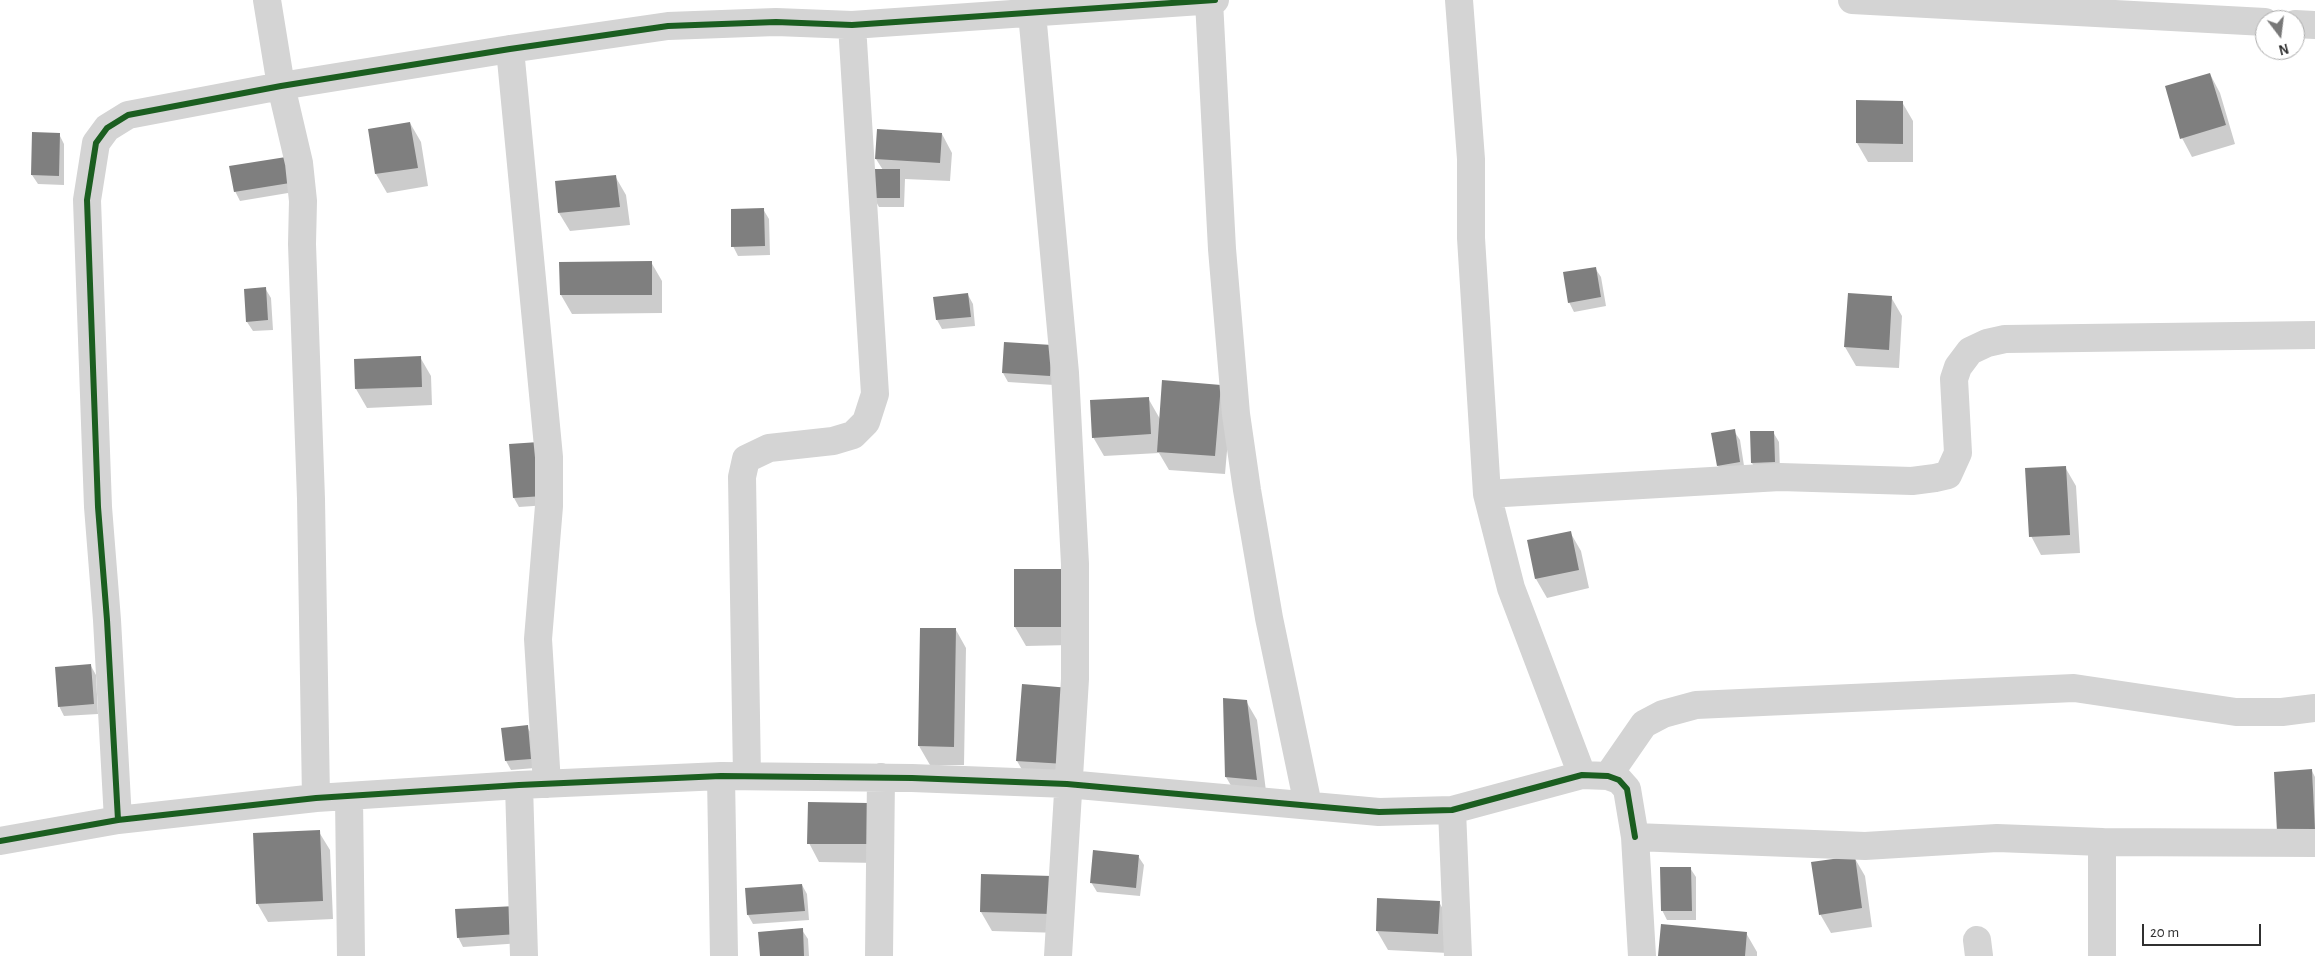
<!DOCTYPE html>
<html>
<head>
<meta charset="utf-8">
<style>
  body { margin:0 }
  #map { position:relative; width:2315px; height:956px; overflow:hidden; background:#fff; font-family:"Alegreya Sans",sans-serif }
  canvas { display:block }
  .north { position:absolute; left:2255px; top:10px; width:50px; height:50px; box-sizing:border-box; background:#fff; border:1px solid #acacac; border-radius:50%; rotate:165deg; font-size:14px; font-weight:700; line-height:20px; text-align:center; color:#303030 }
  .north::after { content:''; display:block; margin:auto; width:18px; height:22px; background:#787878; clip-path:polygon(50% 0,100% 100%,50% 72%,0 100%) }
  .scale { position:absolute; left:2142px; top:924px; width:119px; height:22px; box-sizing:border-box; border:2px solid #303030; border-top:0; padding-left:6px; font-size:15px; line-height:18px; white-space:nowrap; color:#303030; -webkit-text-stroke:4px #fff; paint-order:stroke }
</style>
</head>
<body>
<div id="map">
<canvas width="2315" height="956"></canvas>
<div class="north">N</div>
<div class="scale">20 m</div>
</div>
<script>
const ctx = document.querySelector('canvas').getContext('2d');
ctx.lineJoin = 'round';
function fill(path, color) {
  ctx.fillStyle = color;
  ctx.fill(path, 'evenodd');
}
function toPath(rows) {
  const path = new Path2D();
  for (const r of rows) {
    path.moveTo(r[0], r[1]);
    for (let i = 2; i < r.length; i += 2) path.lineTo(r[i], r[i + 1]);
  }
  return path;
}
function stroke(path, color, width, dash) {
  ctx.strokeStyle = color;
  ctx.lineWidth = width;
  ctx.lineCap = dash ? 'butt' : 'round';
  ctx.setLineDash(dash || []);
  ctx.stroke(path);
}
fill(toPath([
  [2210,74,2220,93,2235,144,2192,157,2182,138],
  [1902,102,1913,121,1913,162,1868,162,1857,143],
  [410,123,421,142,428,186,387,193,376,174,369,130],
  [59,134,64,144,64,185,38,184,32,175],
  [942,134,952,153,950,181,905,179,904,207,879,207,874,198,883,170,876,159],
  [285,159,294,192,240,201,235,191],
  [615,176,626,195,630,225,570,231,559,213],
  [763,209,769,219,770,255,738,256,733,246],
  [651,262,662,281,662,313,572,314,561,295,561,264],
  [1595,268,1601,277,1606,306,1574,312,1569,302],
  [265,288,271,298,273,330,253,331,247,322,245,290],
  [968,295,973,304,975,326,942,329,937,320,935,298],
  [1891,297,1902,316,1899,368,1856,366,1845,347],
  [1051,346,1054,385,1008,382,1003,373],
  [420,357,431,376,432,405,367,408,356,389],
  [1220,386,1231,405,1225,474,1169,470,1159,453,1104,456,1093,437,1148,398,1160,419],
  [1734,431,1740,440,1745,472,1723,475,1718,466],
  [1773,432,1779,442,1780,471,1757,472,1752,463],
  [510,446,548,505,519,507,514,498],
  [2065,467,2076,486,2080,553,2041,555,2031,536],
  [1570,532,1581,551,1589,588,1547,598,1536,579,1528,541],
  [1060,570,1071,589,1071,645,1026,646,1015,627],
  [956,630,966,648,964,765,930,765,919,746],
  [91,666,96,675,98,714,64,716,59,706],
  [1023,686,1075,783,1028,780,1017,761],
  [1246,701,1257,720,1267,799,1237,796,1226,777],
  [527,727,533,736,535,768,511,770,506,761],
  [2312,771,2315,777,2315,849],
  [868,804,878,863,819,862,809,843],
  [319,832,330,850,333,919,268,922,257,903],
  [1138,856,1144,865,1140,896,1097,892,1091,882],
  [1854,857,1865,876,1872,927,1831,933,1820,914],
  [1690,868,1696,877,1696,920,1667,920,1662,910],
  [1051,877,1061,933,992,931,981,912],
  [802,885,807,894,809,920,753,924,748,915],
  [1379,900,1439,902,1450,921,1448,953,1388,950,1377,931],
  [520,917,522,943,463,947,458,937],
  [802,930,808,939,809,956,761,956],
  [1746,933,1757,952,1757,956,1659,956]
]), '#0003');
fill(toPath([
  [2210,73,2226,125,2180,139,2165,86],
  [1856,100,1903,101,1903,144,1856,143],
  [410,122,418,168,375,174,368,129],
  [877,129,942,133,940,163,875,159],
  [32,132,60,133,59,176,31,175],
  [286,157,290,183,234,192,229,166],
  [872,169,900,169,900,198,873,198],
  [616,175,620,207,558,213,555,181],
  [764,208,765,246,731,247,731,209],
  [652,261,652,295,560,295,559,262],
  [1596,267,1601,297,1568,303,1563,272],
  [266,287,268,320,246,322,244,289],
  [968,293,971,317,936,320,933,297],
  [1848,293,1892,296,1889,350,1844,347],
  [1004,342,1052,345,1050,376,1002,373],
  [421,356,422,387,355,389,354,359],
  [1162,380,1221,385,1215,456,1157,452],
  [1149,397,1151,434,1092,438,1090,400],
  [1735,429,1740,462,1717,466,1711,433],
  [1750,431,1774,431,1775,462,1751,463],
  [539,442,543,496,513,498,509,444],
  [2066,466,2070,535,2029,537,2025,468],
  [1571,531,1579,570,1535,579,1527,540],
  [1014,569,1061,569,1061,627,1014,627],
  [920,628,956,628,954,747,918,746],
  [91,664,94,704,58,707,55,667],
  [1022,684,1070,688,1065,764,1016,761],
  [1223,698,1247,700,1257,780,1225,777],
  [528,725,531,759,505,761,501,728],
  [2312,769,2315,830,2277,832,2274,772],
  [808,802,868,803,868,844,807,844],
  [320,830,323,901,256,904,253,833],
  [1093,850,1139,855,1136,888,1090,883],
  [1855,856,1862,908,1819,915,1811,862],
  [1660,867,1691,867,1692,911,1661,911],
  [981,874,1052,876,1051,914,980,912],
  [802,884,805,911,747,915,745,888],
  [1377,898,1440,901,1438,934,1376,931],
  [516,906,518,934,457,938,455,909],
  [1661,924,1747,932,1745,956,1658,956],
  [803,928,804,956,760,956,758,932]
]), '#7f7f7f');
stroke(toPath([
  [267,0,281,86,299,163,303,201,302,244,311,499,316,798],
  [1459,0,1471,159,1471,238,1487,494,1511,588,1582,775],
  [1852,0,2265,22],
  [1209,1,1222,249,1236,414,1247,490,1269,618,1308,805],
  [1032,13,1065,373,1075,564,1075,679,1058,956],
  [2295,24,2315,25],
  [510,49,549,457,549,506,538,639,547,784],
  [1487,494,1780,477,1912,481,1935,478,1948,475,1958,453,1954,379,1958,367,1970,351,1987,343,2005,339,2315,335],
  [721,776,724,956],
  [747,776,742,477,746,459,769,448,833,441,853,435,866,422,875,394,852,25],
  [1608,776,1644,724,1663,714,1696,705,2074,688,2236,712,2282,712,2315,708],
  [519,785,524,956],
  [349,797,351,956],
  [1452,810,1458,956],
  [118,820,107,620,98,507,87,200,96,143,107,128,128,115,281,86,510,49,668,26,776,22,852,25,1215,0],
  [0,841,118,820,316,798,519,785,721,776,912,778,1067,784,1379,812,1452,810,1582,775,1608,776,1619,780,1627,789,1635,837],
  [2102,842,2315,843],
  [1977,940,1979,956],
  [879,956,881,777],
  [1642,956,1635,837,1865,846,1997,838,2102,842,2102,956]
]), '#d4d4d4', 28);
stroke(toPath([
  [118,820,107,620,98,507,87,200,96,143,107,128,128,115,281,86,510,49,668,26,776,22,852,25,1215,0],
  [0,841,118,820,316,798,519,785,721,776,912,778,1067,784,1379,812,1452,810,1582,775,1608,776,1619,780,1627,789,1635,837]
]), '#1b5e20', 6);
</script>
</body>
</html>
